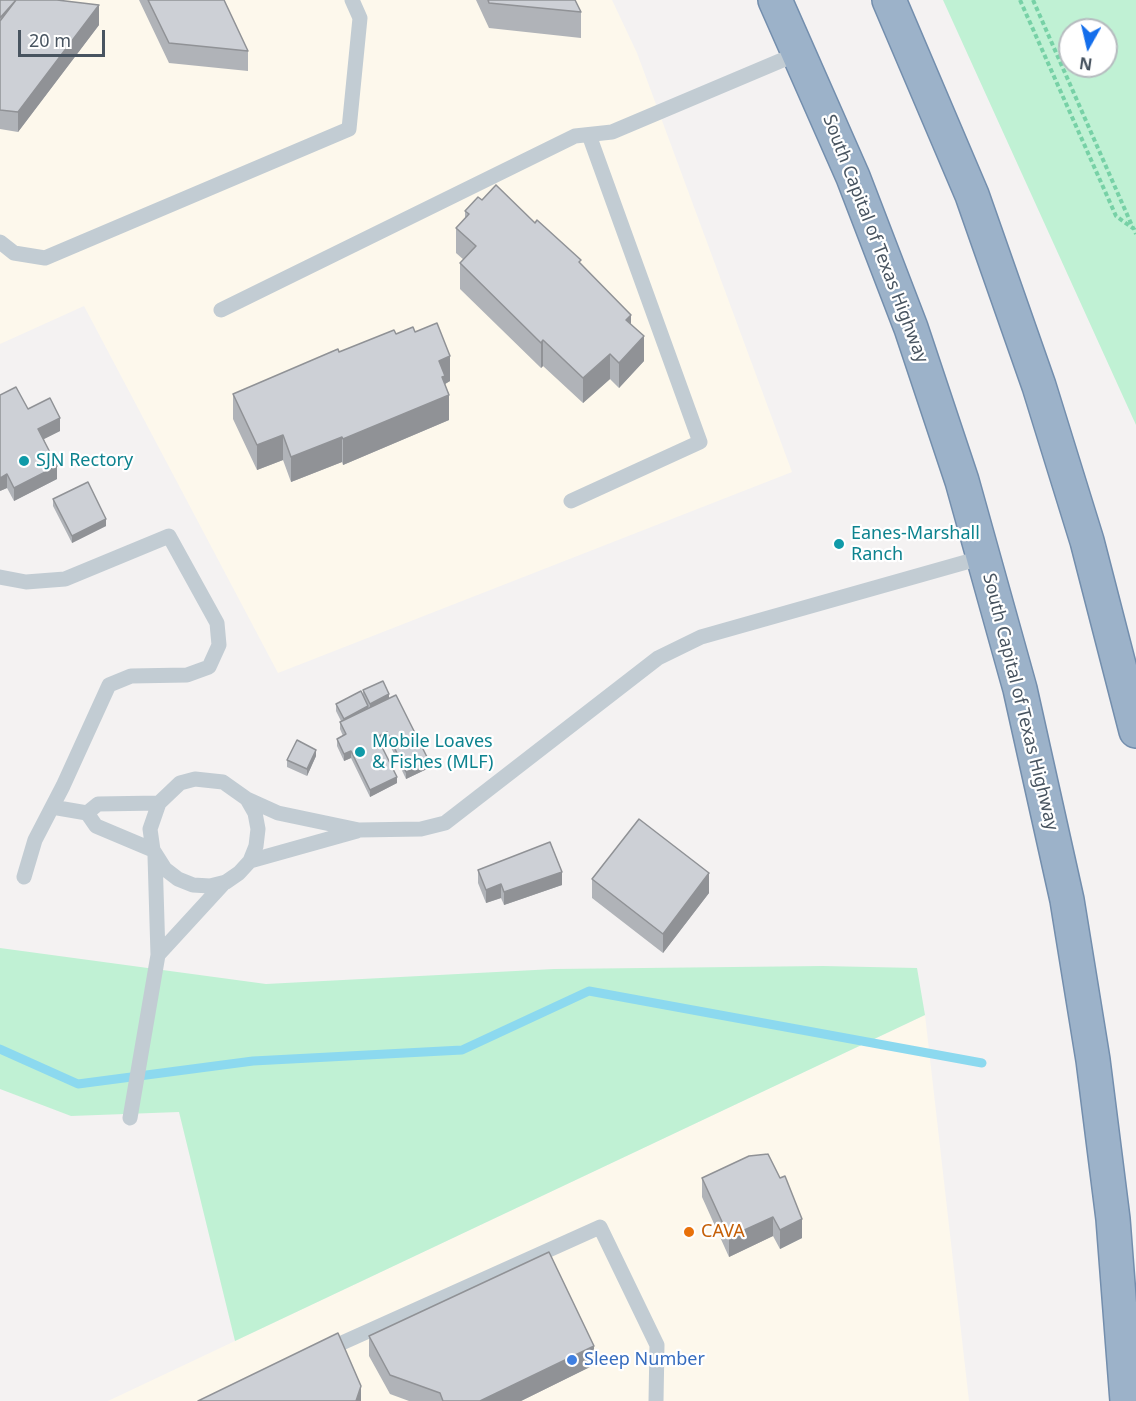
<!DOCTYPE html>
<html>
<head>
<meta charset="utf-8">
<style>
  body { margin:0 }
  #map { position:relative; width:1136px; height:1401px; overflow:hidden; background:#f4f2f2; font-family:"Noto Sans",sans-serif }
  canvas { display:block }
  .north { position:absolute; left:1058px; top:18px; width:60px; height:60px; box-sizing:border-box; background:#fff; border:2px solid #b6bbbf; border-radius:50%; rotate:188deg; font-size:16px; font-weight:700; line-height:24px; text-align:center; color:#485460 }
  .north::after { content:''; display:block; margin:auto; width:21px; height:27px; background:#146eeb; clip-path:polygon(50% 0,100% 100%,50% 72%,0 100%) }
  .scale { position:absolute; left:18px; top:30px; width:87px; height:27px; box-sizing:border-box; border:3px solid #485460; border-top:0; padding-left:8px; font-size:18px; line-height:21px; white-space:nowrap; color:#485460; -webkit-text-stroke:4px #fff; paint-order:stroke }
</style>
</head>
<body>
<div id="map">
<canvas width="1136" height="1401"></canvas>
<div class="north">N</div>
<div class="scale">20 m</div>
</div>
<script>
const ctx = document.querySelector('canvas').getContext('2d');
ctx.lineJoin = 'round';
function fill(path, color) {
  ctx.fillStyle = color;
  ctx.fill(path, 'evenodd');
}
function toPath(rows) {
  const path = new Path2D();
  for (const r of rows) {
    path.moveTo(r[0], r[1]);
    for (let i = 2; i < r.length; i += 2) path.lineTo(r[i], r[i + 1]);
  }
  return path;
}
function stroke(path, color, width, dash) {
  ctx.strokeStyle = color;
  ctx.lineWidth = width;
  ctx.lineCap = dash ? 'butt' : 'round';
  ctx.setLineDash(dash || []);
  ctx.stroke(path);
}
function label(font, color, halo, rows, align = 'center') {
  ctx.font = font + ' "Noto Sans",sans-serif';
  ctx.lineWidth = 4.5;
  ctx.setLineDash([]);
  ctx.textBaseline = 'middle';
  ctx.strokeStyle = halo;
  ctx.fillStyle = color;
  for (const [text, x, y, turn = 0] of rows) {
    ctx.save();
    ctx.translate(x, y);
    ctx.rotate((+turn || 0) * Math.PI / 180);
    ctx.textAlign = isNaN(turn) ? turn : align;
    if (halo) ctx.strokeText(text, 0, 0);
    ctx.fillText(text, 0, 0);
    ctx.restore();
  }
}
fill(toPath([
  [0,0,612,0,637,53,792,472,278,673,84,306,0,344],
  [925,1015,969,1401,108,1401,235,1341]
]), '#fdf8ec');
fill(toPath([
  [943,0,1136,0,1136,425],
  [1070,30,1106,30,1106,66,1070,66],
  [0,948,266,984,554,969,823,966,917,968,925,1015,235,1341,179,1112,71,1116,0,1089]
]), '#c0f1d4');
stroke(toPath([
  [0,1049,78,1084,253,1061,462,1050,589,991,982,1063]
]), '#8cd9ef', 9);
const trunk = toPath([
  [775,0,853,177,911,328,962,481,1020,689,1067,900,1093,1060,1113,1219,1127,1401],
  [889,0,972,195,1039,386,1087,541,1136,731]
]);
stroke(trunk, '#738ead', 36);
stroke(toPath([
  [1020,0,1116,216,1134,229,1136,234],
  [1033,0,1133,228]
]), '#77d1a6', 4, [4.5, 3]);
stroke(toPath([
  [0,242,14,253,45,258,349,129,360,18,352,0],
  [221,310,575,136,612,132,799,53],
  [571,501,700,442,589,135],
  [0,577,26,582,65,579,169,536,217,623,219,645,209,667,187,675,131,676,109,685,63,786,35,840,24,877],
  [247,799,255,813,258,829,256,846,250,861,239,873,226,882,210,886,193,885,178,879,165,869,153,850,150,829,159,803,180,783,195,779,223,782,247,799,278,813,359,830,421,829,445,823,658,658,701,637,984,557],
  [52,807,87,813,96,826,153,850],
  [87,813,98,804,159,803],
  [250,861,357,831],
  [158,955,225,882],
  [130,1118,158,955,155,856],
  [324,1351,600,1227,657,1345,656,1401]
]), '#c2ccd3', 15);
stroke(trunk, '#9cb2c9', 33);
fill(toPath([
  [0,0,99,25,18,132,0,129],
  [139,0,224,0,248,51,248,71,169,63],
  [476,0,575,0,581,12,581,38,489,28],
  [465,211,581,264,631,325,644,361,619,388,610,379,583,403,543,366,541,368,460,289,460,263,464,260,456,253,456,228,465,218],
  [415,332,450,381,445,384,449,420,343,465,342,462,291,482,283,460,257,470,233,419,233,394,339,352,396,334],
  [28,409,60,431,44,439,57,479,14,501,7,488,0,491],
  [53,499,106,526,72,543,53,506],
  [363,690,389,698,429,768,406,779,387,739,380,743,397,783,370,797,351,758,344,761,337,746,337,739,343,736,340,729,340,722,341,721,336,711,336,704,363,695],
  [316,756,307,776,287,767,287,760],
  [478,870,562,885,504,905,501,898,486,903,478,883],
  [592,879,709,893,663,953,592,898],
  [749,1156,802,1238,780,1249,773,1236,729,1257,702,1197,702,1178],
  [369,1336,594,1365,521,1401,409,1401,390,1394,369,1356]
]), '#b0b3b8');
fill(toPath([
  [99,5,99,25,18,132,18,112],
  [631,315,631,340,626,320],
  [644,336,644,361,619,388,619,363],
  [543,340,543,366,541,368,541,343],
  [610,354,610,379,583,403,583,378],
  [450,356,450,381,445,384,449,395,449,420,343,465,343,439,439,361],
  [60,418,60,431,38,442,38,429],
  [283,435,283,460,257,470,257,445],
  [342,437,342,462,291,482,291,457],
  [57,466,57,479,14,501,14,488],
  [7,474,7,488,0,491,0,478],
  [106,519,106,526,72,543,72,536],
  [389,694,389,701,370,710,370,704],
  [368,706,368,713,344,726,344,719],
  [387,732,387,739,377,744,377,737],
  [316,750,316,756,307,776,307,769],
  [351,751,351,758,344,761,344,754],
  [429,761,429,768,406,779,406,772],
  [397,777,397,783,370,797,370,790],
  [562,872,562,885,504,905,504,892],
  [709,873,709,893,663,953,663,934],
  [501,884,501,898,486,903,486,890],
  [773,1217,773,1236,729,1257,729,1237],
  [802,1219,802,1238,780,1249,780,1230],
  [594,1346,594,1365,521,1401,480,1401],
  [361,1386,361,1401,356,1401]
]), '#909296');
const building = toPath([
  [0,0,16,0,0,18,0,0],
  [16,0,57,0,99,5,18,112,0,110,0,21,16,0],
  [148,0,224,0,248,51,169,43,148,0],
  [488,0,575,0,581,12,489,3,488,0],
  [496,185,535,223,537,220,581,260,579,262,631,315,626,320,644,336,619,363,610,354,583,378,543,340,541,343,460,263,476,246,456,228,469,214,465,211,478,197,482,200,496,185],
  [437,323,450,356,439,361,445,376,442,377,449,395,343,439,342,437,291,457,283,435,257,445,233,394,338,349,339,352,394,330,396,334,413,327,415,332,437,323],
  [16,387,28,409,50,398,60,418,38,429,57,466,14,488,7,474,0,478,0,395,16,387],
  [88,482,106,519,72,536,53,499,88,482],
  [383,681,389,694,370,704,363,690,383,681],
  [361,691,368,706,344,719,336,704,361,691],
  [396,695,429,761,406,772,387,732,377,737,397,777,370,790,351,751,344,754,337,739,346,734,340,722,396,695],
  [297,740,316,750,307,769,287,760,297,740],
  [639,819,709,873,663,934,592,879,639,819],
  [550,842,562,872,504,892,501,884,486,890,478,870,550,842],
  [768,1154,780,1178,785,1176,802,1219,780,1230,773,1217,729,1237,702,1178,749,1156,768,1154],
  [549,1252,594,1346,480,1401,443,1401,440,1393,390,1375,369,1336,549,1252],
  [338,1333,361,1386,356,1401,198,1401,338,1333]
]);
fill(building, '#cdd0d6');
stroke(building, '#909296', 1.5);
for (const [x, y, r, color] of [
  [24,461,6,"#0f9aa8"],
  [839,544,6,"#0f9aa8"],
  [360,752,6,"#0f9aa8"],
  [689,1232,6,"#e8710a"],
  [572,1360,6,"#3f7fe0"]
]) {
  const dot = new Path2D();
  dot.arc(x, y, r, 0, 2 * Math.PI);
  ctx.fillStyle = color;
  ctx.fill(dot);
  stroke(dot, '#fff', 2);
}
label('18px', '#485460', '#fff', [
  ["South Capital of Texas Highway",875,239,69],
  ["South Capital of Texas Highway",1020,702,76]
]);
label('18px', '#0d838f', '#fff', [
  ["SJN Rectory",36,461],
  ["Eanes-Marshall",851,534],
  ["Ranch",851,555],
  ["Mobile Loaves",372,742],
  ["& Fishes (MLF)",372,763]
], 'left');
label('18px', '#c56008', '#fff', [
  ["CAVA",701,1232]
], 'left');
label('18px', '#366cbe', '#fff', [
  ["Sleep Number",584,1360]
], 'left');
</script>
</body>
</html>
